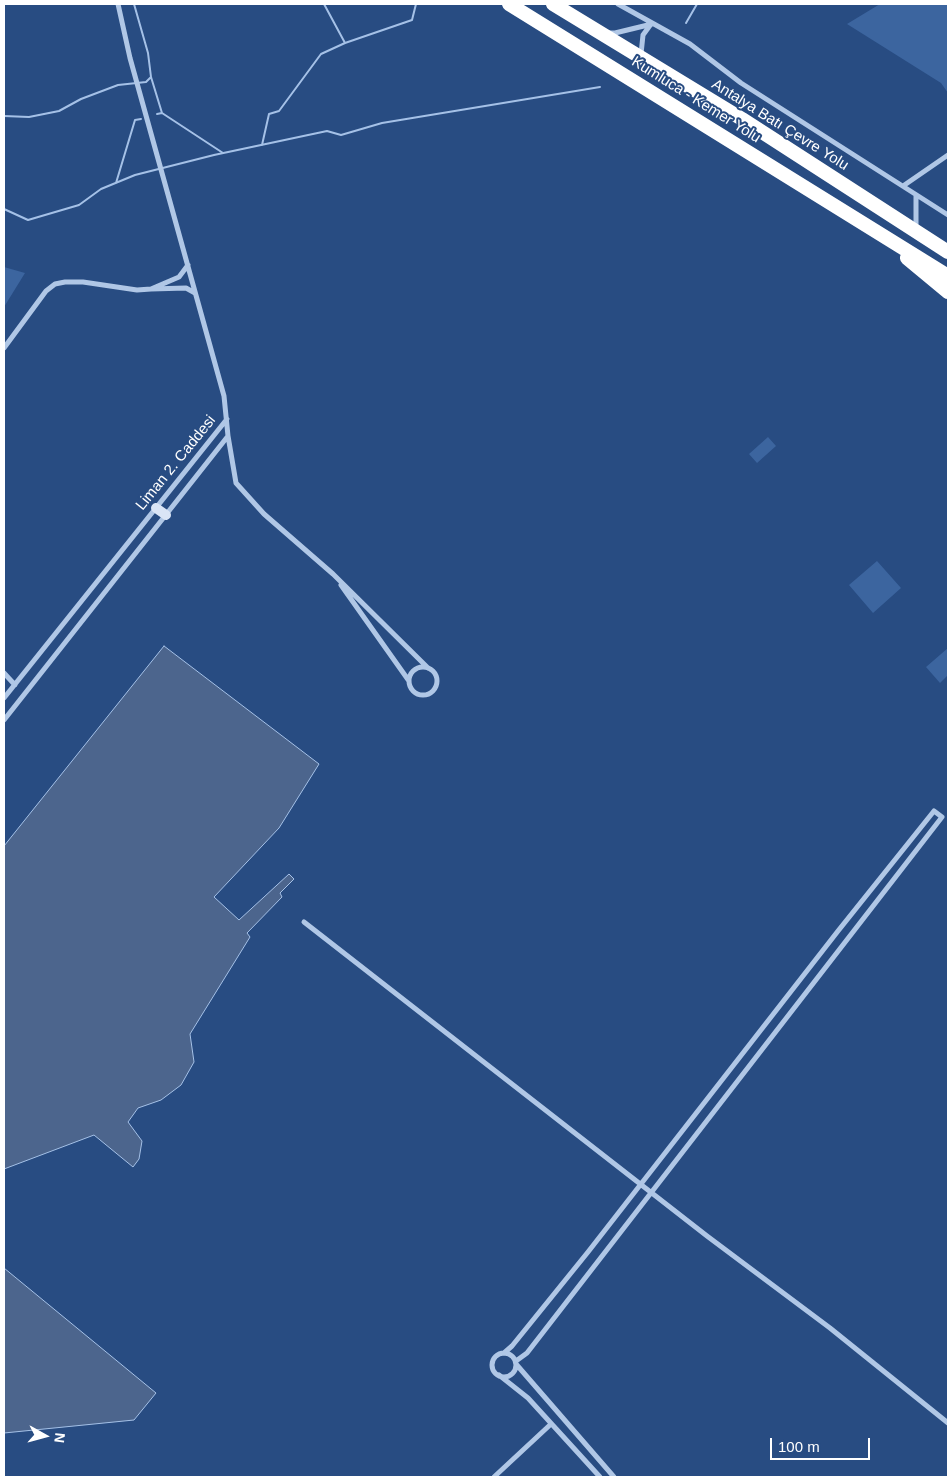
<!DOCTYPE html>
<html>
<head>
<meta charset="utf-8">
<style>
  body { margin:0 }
  #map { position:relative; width:952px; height:1481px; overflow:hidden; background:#284c82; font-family:Helvetica,sans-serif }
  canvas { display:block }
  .frame { position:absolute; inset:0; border:5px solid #fff; pointer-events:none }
  .north { position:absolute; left:20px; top:1411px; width:50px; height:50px; -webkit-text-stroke:4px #284c82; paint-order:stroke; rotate:97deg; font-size:14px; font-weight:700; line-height:20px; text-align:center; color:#fff }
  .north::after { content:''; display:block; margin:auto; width:18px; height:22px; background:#fff; clip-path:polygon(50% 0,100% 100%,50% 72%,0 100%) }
  .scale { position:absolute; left:770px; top:1438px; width:100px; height:22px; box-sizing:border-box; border:2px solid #fff; border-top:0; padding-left:6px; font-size:15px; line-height:18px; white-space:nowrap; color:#fff; -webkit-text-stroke:4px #284c82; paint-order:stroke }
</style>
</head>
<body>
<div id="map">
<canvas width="952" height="1481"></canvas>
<div class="frame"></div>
<div class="north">N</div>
<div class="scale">100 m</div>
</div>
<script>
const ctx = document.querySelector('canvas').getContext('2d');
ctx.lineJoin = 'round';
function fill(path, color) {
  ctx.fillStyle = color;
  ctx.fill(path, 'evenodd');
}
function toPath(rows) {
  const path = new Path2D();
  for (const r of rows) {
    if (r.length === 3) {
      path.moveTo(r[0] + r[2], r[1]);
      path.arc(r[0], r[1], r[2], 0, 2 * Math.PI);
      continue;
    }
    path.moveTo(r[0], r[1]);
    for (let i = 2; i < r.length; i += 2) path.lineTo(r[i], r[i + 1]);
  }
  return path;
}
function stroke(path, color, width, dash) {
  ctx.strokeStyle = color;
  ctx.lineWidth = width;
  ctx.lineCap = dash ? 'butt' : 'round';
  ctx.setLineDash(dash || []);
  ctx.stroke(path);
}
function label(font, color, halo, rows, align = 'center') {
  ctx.font = font + ' Helvetica,sans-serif';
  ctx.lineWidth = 4;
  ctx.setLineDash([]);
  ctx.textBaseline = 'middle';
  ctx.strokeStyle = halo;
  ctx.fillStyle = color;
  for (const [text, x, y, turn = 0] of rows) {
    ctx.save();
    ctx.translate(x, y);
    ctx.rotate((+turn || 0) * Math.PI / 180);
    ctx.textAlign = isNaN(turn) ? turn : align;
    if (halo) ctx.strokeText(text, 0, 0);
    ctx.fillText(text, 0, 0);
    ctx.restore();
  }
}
fill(toPath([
  [880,4,948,4,948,93,941,83,847,24],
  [4,267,25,273,4,307],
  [768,437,776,446,757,463,749,454],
  [877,561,901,588,873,613,849,585],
  [948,648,948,675,940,683,926,667]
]), '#3c659f');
const water = toPath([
  [164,646,319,764,279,828,214,897,239,920,289,874,294,879,280,893,282,897,247,933,250,937,190,1034,194,1062,181,1085,161,1100,138,1108,128,1122,142,1141,139,1159,133,1167,94,1135,4,1169,4,846,164,646],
  [4,1268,156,1393,134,1420,4,1433,4,1268]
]);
fill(water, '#4c658d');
stroke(water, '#a5c1e7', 1);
stroke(toPath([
  [686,23,697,4],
  [345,43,412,20,416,4],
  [151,77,162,113],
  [157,114,162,113,223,153],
  [4,116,29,117,59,111,81,99,118,85,146,82,151,77,148,53,134,4],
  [262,145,269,114,279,111,321,54,345,43,324,4],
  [116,183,135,120,141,119],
  [4,209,28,220,79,205,101,189,135,175,214,155,327,131,341,135,382,123,600,87]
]), '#a5c1e7', 2);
stroke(toPath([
  [618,4,690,44,741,83,948,215],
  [608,33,615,33,652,24],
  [641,54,643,35,651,24],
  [903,186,948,155],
  [916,195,916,224],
  [188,265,179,277,151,289,186,288,195,293],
  [4,348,46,291,55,284,65,282,83,282,137,290,151,289],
  [228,436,236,483,264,514,333,574,428,668],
  [341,585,409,681],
  [423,681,14],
  [4,673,15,685],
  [4,698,227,419],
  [4,720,228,436,224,396,130,58,118,4],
  [304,922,707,1236,830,1328,948,1423],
  [504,1353,512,1346,588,1252,838,931,934,811,942,817,527,1353,516,1361],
  [504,1365,12],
  [516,1364,614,1477],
  [499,1375,528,1398,600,1477],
  [494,1477,551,1424]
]), '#b0c7e6', 5);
stroke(toPath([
  [156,508,166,515]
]), '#dae5f6', 10);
stroke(toPath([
  [509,4,948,276],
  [553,4,742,119,948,252],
  [907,258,948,292]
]), '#fff', 14);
label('15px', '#fff', '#284c82', [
  ["Kumluca - Kemer Yolu",696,100,32],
  ["Antalya Batı Çevre Yolu",780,125,32],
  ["Liman 2. Caddesi",176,463,-51]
]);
</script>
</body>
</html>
